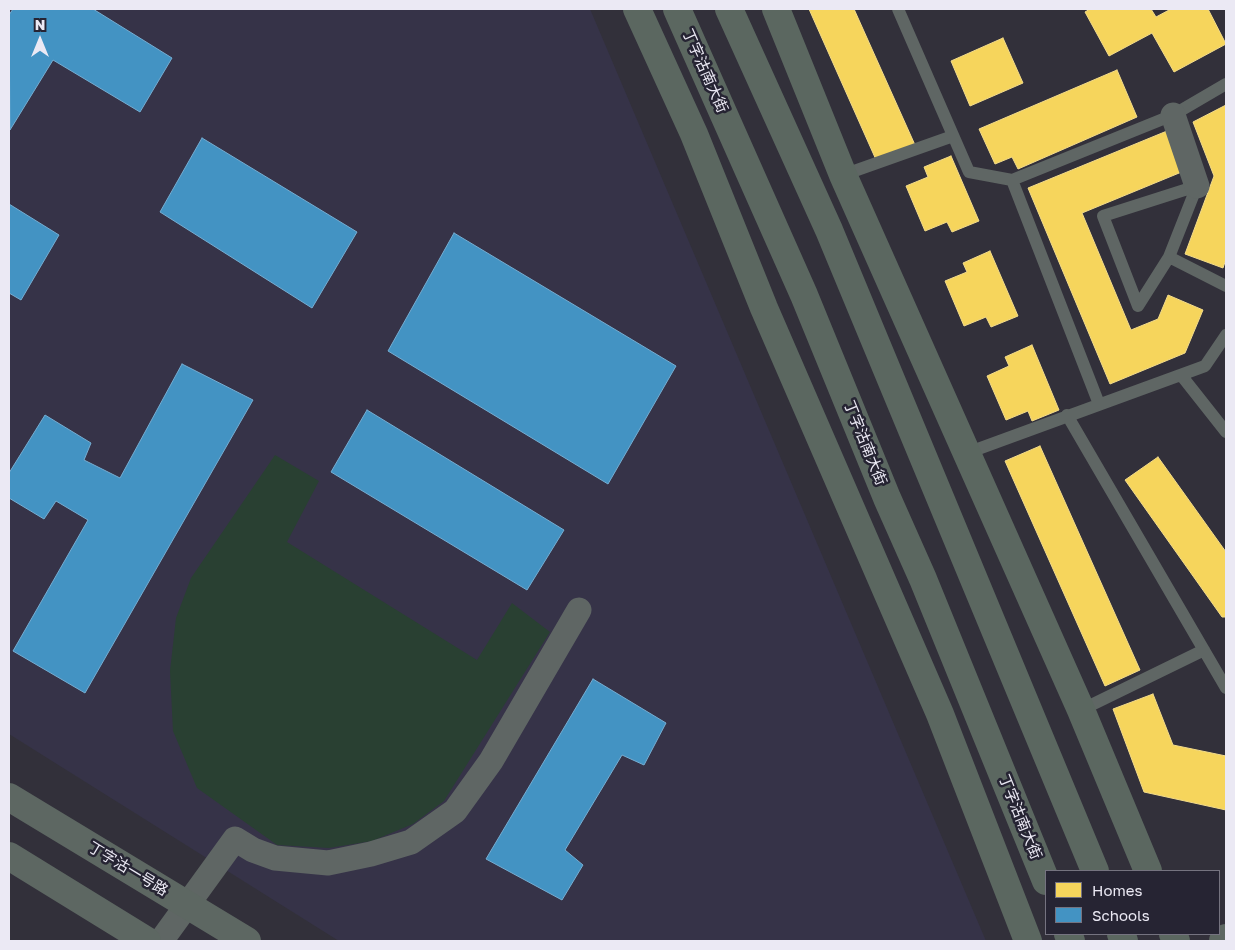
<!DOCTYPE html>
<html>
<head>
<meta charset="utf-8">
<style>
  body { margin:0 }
  #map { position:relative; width:1235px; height:950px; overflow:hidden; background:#32303a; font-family:"Golos Text",sans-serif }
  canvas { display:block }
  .frame { position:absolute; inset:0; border:10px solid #ebe9f4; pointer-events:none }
  .legend { position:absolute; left:1045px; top:870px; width:175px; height:65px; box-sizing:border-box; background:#262433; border:1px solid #757380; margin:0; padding:6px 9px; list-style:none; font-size:15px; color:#ebe9f4 }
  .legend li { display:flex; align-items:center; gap:10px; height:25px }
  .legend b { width:25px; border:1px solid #757380 }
  .north { position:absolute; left:15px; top:15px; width:50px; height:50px; -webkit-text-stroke:4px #262433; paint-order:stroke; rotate:0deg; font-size:14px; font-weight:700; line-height:20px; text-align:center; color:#ebe9f4 }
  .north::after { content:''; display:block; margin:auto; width:18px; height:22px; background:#ebe9f4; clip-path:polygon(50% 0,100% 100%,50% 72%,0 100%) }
</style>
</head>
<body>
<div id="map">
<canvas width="1235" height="950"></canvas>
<div class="frame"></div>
<ul class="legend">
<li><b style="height:14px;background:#f6d55c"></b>Homes</li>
<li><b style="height:14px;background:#4393c3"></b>Schools</li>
</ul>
<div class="north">N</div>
</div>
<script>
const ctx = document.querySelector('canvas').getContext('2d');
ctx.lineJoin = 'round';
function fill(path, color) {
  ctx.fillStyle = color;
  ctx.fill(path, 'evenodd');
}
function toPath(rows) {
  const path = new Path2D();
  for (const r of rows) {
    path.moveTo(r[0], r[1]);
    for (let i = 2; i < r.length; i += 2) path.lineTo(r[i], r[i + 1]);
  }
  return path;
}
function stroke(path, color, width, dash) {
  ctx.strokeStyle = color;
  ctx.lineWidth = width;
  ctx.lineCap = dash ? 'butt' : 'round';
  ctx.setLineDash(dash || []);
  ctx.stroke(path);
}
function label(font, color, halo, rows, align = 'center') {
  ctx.font = font + ' "Golos Text","Noto Sans SC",sans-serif';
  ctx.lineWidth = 5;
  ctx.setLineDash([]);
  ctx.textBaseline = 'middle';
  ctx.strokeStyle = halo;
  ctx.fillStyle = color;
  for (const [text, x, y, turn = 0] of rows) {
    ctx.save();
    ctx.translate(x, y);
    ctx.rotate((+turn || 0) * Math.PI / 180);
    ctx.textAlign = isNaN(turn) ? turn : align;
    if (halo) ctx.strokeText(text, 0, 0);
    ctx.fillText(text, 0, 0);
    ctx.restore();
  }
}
fill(toPath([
  [9,9,590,9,986,941,339,941,9,734]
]), '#363348');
fill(toPath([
  [275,455,319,481,287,542,477,660,512,603,550,632,444,801,413,824,372,841,329,848,277,845,197,788,173,731,170,671,176,618,191,578]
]), '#294032');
const homes = toPath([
  [809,9,854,9,915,145,877,162,809,9],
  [1090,9,1151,9,1156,17,1171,9,1208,9,1226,44,1174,72,1152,33,1109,56,1085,12,1090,9],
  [1003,38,1023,83,970,106,951,61,1003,38],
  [1117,70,1137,117,1018,169,1012,157,995,164,979,129,1117,70],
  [1226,105,1226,259,1223,268,1185,254,1214,176,1193,122,1226,105],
  [1167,131,1184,171,1082,213,1131,330,1158,319,1168,295,1203,310,1185,353,1110,384,1028,188,1167,131],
  [951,156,979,221,952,232,947,222,925,231,906,186,928,177,924,167,951,156],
  [990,251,1018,316,991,327,986,317,964,326,945,281,967,272,963,263,990,251],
  [1032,345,1059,410,1032,421,1028,411,1006,420,987,376,1009,366,1005,357,1032,345],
  [1040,446,1140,670,1105,686,1005,461,1040,446],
  [1158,457,1226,552,1226,617,1222,617,1125,480,1158,457],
  [1153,694,1173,745,1226,756,1226,810,1144,792,1113,709,1153,694]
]);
fill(homes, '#f6d55c');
stroke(homes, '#f3db8a', 1);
const schools = toPath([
  [13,9,93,9,172,58,140,112,53,60,10,130,9,15,13,9],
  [202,138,357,232,312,308,160,212,202,138],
  [9,204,59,235,21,300,9,293,9,204],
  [454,233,676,366,608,484,388,351,454,233],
  [182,364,253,400,85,693,13,651,88,520,56,501,44,519,9,498,9,473,45,415,91,443,84,460,120,478,182,364],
  [367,410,564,530,527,590,331,472,367,410],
  [593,679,666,723,644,765,622,755,565,850,583,865,562,900,486,859,593,679]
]);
fill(schools, '#4393c3');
stroke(schools, '#75add2', 1);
stroke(toPath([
  [898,9,969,172,1012,180],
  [843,175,953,136],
  [1197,186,1169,257,1138,306,1103,216,1197,186],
  [1169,257,1226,286],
  [1181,375,1226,432],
  [1099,404,1012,180,1173,115,1226,84],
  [1067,415,1226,688],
  [967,453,1205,366,1226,335],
  [1081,710,1204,650]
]), '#5f6664', 12);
stroke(toPath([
  [1173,115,1197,186],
  [161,941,235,839,253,850,275,858,328,863,371,854,411,842,455,811,491,761,579,610]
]), '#5f6664', 25);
stroke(toPath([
  [9,797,247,941],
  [9,856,147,941],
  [1223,941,1226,938]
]), '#5d6762', 28);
stroke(toPath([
  [637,9,694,134,764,308,940,714,1028,941],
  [677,9,804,295,887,498,923,579,1046,881],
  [729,9,829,230,1095,871],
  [776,9,843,175,1081,710,1148,871],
  [1068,934,1071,941],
  [1121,934,1124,941],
  [1173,934,1176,941]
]), '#5b6760', 28);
label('15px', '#ebe9f4', '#262433', [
  ["丁字沽南大街",705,71,66],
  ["丁字沽南大街",865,443,68],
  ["丁字沽南大街",1020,817,68],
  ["丁字沽一号路",128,869,31]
]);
</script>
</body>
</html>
